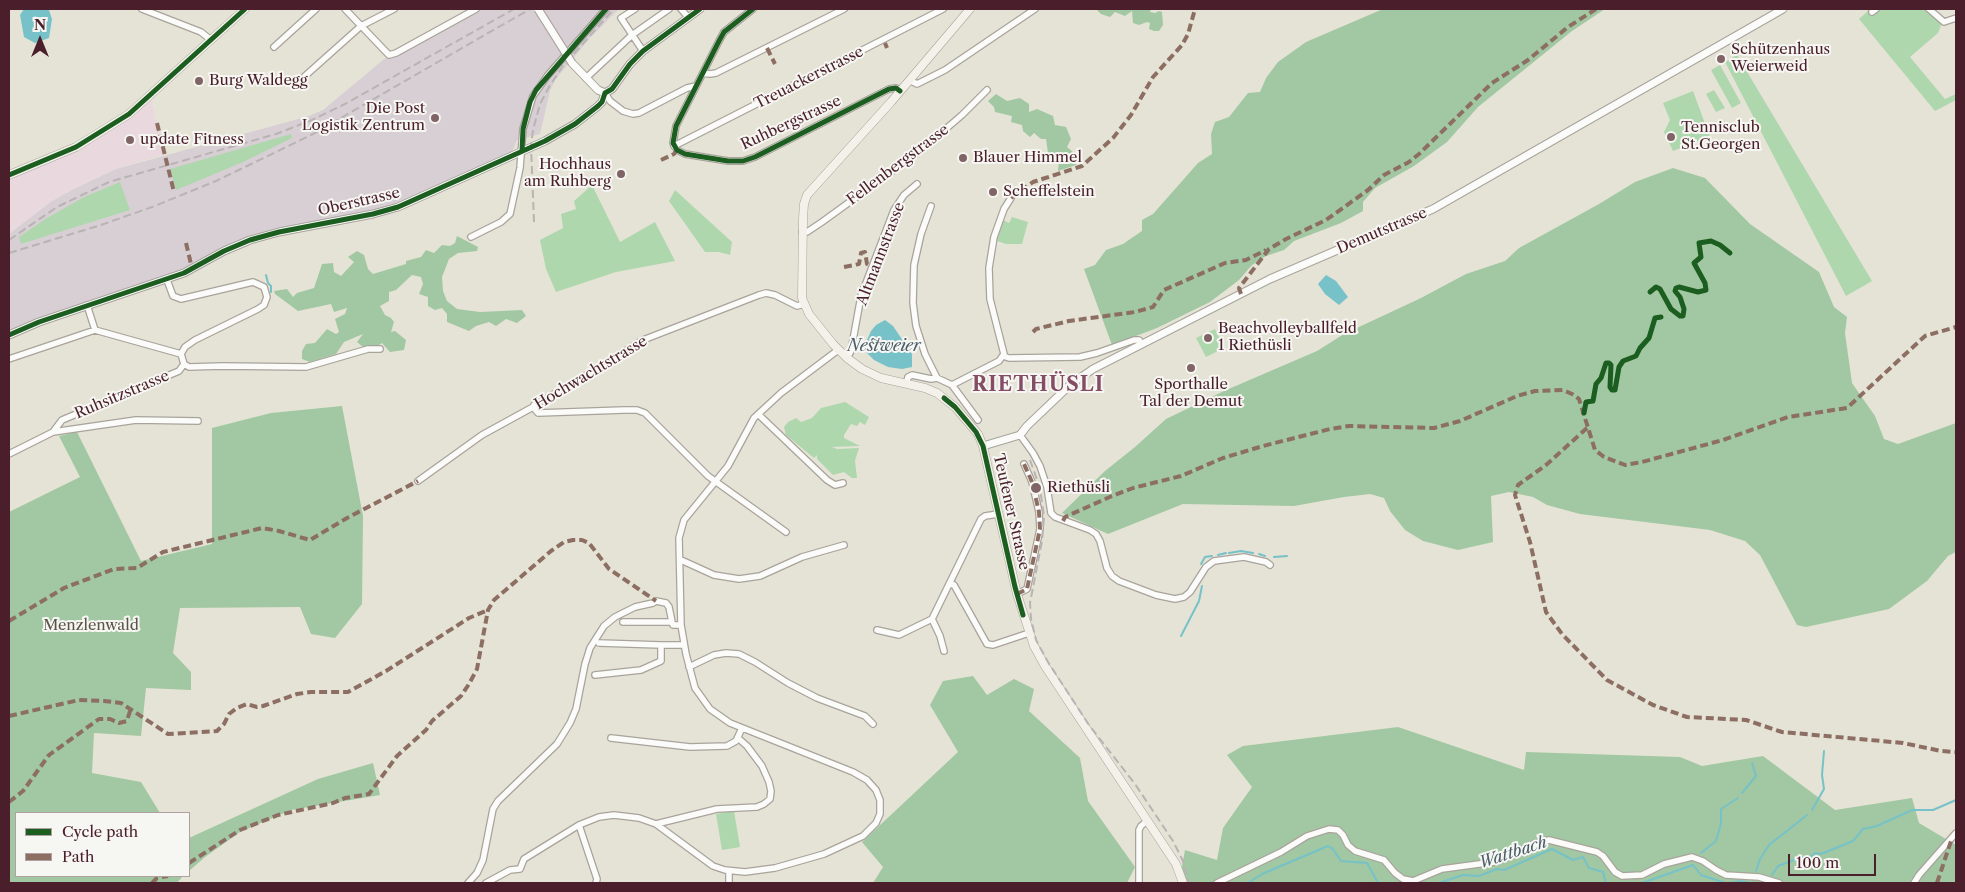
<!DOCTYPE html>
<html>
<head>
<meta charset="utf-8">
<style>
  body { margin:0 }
  #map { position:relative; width:1965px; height:892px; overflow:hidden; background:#e5e3d5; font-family:"Libre Caslon Text",serif }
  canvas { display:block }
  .frame { position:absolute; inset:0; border:10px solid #4a1f2b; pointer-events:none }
  .legend { position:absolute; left:15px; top:812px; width:175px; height:65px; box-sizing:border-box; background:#f6f6f2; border:1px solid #b1a0a2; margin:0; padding:6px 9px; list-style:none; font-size:15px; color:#4a1f2b }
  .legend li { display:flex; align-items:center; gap:10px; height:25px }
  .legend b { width:25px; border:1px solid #b1a0a2 }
  .north { position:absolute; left:15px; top:15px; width:50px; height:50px; -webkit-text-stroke:4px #f6f6f2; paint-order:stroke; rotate:0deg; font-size:14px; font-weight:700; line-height:20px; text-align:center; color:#4a1f2b }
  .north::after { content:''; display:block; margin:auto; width:18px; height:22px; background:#4a1f2b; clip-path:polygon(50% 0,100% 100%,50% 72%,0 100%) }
  .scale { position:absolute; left:1788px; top:854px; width:88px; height:22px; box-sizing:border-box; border:2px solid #4a1f2b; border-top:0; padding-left:6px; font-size:15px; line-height:18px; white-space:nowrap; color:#4a1f2b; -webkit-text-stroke:4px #f6f6f2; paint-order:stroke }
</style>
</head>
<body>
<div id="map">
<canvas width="1965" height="892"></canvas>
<div class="frame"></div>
<ul class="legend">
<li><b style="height:6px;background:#1b5e20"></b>Cycle path</li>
<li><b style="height:6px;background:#8d6e63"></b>Path</li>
</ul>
<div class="north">N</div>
<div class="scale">100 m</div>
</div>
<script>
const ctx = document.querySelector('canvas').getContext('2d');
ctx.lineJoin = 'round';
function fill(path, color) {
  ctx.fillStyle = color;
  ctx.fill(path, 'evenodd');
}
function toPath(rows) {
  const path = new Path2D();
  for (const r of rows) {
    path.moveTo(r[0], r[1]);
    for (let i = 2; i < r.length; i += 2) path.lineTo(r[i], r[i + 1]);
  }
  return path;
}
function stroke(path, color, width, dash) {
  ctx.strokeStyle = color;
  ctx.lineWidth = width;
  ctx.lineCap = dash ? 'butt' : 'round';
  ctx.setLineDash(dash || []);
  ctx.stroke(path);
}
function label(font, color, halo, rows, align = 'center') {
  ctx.font = font + ' "Libre Caslon Text",serif';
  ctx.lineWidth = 4;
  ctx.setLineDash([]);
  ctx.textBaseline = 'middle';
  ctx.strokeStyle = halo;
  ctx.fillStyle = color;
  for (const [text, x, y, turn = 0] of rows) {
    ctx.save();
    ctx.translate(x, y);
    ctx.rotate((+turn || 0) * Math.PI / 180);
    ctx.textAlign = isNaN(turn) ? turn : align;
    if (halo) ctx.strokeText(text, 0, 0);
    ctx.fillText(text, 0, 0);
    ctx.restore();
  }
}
fill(toPath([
  [150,96,165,154,116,169,72,190,52,201,9,234,9,175,53,158]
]), '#e9d9df');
fill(toPath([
  [476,9,619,9,590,38,555,80,550,91,540,134,517,140,510,157,410,203,250,240,187,272,9,335,9,234,52,201,72,190,116,169,309,116,323,110,389,55]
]), '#d7cfd4');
fill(toPath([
  [1881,9,1926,9,1942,23,1938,33,1910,57,1945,99,1956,94,1956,100,1935,111,1859,19,1869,10,1873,15],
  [1737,55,1872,281,1846,296,1725,62],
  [1720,65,1741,103,1732,108,1711,70],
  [1714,90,1725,108,1716,112,1706,94],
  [1693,91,1710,137,1673,151,1664,132,1670,120,1663,103],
  [291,134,292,138,243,162,176,190,170,169],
  [120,182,130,210,21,244,19,237,47,218,84,197],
  [592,185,620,242,655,222,675,261,616,272,556,292,546,269,540,240,563,228,561,214,576,209,574,201],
  [675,190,732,242,730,255,719,252,705,252,669,201],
  [1012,217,1028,222,1022,244,1006,244,997,241,1003,220,1009,223],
  [1215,329,1224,348,1206,357,1196,338],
  [845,402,869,417,865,425,860,422,857,426,851,424,844,435,844,438,860,446,832,447,837,449,859,448,855,461,857,478,852,478,844,472,833,475,817,459,817,455,814,458,786,435,784,427,788,422,796,418,801,422,812,418,821,408],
  [734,811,740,847,722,850,716,814]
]), '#afd7ad');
fill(toPath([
  [1096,9,1151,9,1150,12,1155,13,1159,11,1162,12,1163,25,1159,31,1154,31,1149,29,1150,23,1147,22,1139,25,1133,23,1132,11,1125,16,1115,12,1110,17,1101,14],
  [1383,9,1605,9,1572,31,1478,107,1447,142,1414,166,1375,188,1363,202,1363,211,1341,223,1294,241,1284,250,1266,256,1252,265,1239,280,1210,302,1157,328,1112,345,1084,269,1095,265,1106,250,1123,244,1142,231,1142,220,1153,214,1198,163,1212,154,1211,134,1215,122,1229,117,1248,93,1260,92,1266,78,1278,62,1306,42],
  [996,94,1007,101,1020,98,1029,104,1029,112,1037,109,1053,116,1055,125,1066,127,1071,139,1067,147,1075,154,1076,165,1058,171,1059,160,1048,153,1046,139,1041,139,1034,133,1030,137,1023,131,1022,125,1011,122,1012,116,995,112,994,107,988,101],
  [1673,168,1705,178,1750,224,1819,272,1834,307,1847,317,1845,333,1852,383,1875,416,1884,439,1898,444,1956,423,1956,552,1948,556,1927,581,1889,609,1806,627,1797,625,1760,555,1745,541,1710,530,1580,514,1547,505,1533,497,1509,492,1491,496,1493,542,1458,550,1423,541,1405,530,1390,511,1384,498,1370,494,1344,497,1294,506,1183,504,1108,534,1062,513,1105,471,1135,447,1166,419,1224,391,1317,351,1344,334,1421,298,1466,274,1505,261,1519,248,1599,204,1635,182],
  [457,236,478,247,477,251,458,253,449,259,442,277,443,291,447,301,457,309,480,312,522,310,526,316,517,323,506,319,496,326,489,322,476,326,469,331,447,322,447,314,442,308,435,310,428,306,428,297,419,294,423,284,421,277,412,275,396,290,389,292,389,301,380,306,385,315,391,318,394,322,391,332,395,331,406,340,404,350,390,352,382,343,376,347,363,347,357,342,363,334,344,342,336,354,310,362,302,359,302,351,306,344,315,343,327,329,336,334,339,332,335,319,345,314,347,308,334,312,331,304,298,311,275,294,274,291,287,289,293,297,297,293,314,288,322,264,333,263,334,272,341,276,354,262,348,257,357,251,364,255,368,269,373,274,406,264,406,261,421,257,426,250,434,253,442,245,450,246,455,243],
  [342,406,363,516,362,604,335,638,311,634,300,607,180,608,173,653,191,672,191,690,146,688,141,736,94,733,92,773,141,782,160,813,16,813,16,876,183,876,177,883,9,883,9,512,80,477,59,436,77,432,141,561,212,544,212,428,271,413],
  [973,676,987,695,1014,679,1034,689,1029,711,1080,758,1088,801,1135,867,1127,883,873,883,883,867,862,842,958,752,930,705,943,681],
  [1398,727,1524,770,1526,752,1680,757,1702,766,1763,756,1835,810,1912,798,1919,823,1956,845,1956,883,1179,883,1185,850,1217,860,1223,828,1252,787,1227,755,1243,746],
  [373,763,380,795,291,810,240,832,205,857,189,871,189,838,318,779]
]), '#a1c8a2');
fill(toPath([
  [24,9,49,10,52,19,49,38,35,43,24,37,20,15],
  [1326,275,1336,281,1348,297,1339,305,1325,294,1318,284],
  [885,320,893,326,912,354,912,367,902,369,888,367,874,360,866,352,867,340,871,331,876,325]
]), '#76c2c8');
stroke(toPath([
  [266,275,268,283,271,286,271,292],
  [1229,553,1241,551,1253,553],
  [1259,554,1265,556],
  [1218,555,1226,553],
  [1274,557,1287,556],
  [1201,564,1205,557,1212,556],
  [1181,636,1199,601,1202,586],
  [1742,793,1756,776,1752,763],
  [1812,810,1824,789,1822,775,1824,751],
  [1701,853,1716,841,1721,823,1721,809,1738,798],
  [1756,871,1760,859,1769,845,1807,815],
  [1772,875,1778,866,1802,857,1808,859,1815,853,1821,854,1853,841,1863,829,1877,826,1912,810,1933,810,1956,800],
  [1248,883,1262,874,1328,846,1333,849,1341,861,1367,863,1378,883],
  [1439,883,1463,875,1479,876,1497,869,1504,870,1552,849,1573,860,1583,857,1589,868,1603,872,1606,883],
  [1642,883,1693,865,1701,875,1725,883],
  [1729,883,1741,881,1750,883],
  [1753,883,1753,882]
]), '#76c2c8', 2);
const minor = toPath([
  [142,9,201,32,211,40],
  [345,9,389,55,396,53,476,9],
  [635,9,621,18,643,51],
  [681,9,688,17],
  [753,9,724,32,719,41,676,126,673,143,677,150,685,154,728,161,743,161,755,157,889,89,896,88,900,91],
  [1929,9,1944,22,1956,18],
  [1872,12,1876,9],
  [274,47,316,9],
  [703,73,710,74,716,73,844,9],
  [305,76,361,26,394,9],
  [586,78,632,35,669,9],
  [909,80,917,84,945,70,1035,9],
  [605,93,610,101,623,111,633,114,639,113,687,88,696,86],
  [674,146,943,9],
  [931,206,921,234,914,265,913,303,916,326,925,354,937,378,952,385,978,420],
  [802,232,807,232,822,222,920,151,962,115,987,90],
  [471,237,501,222,510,214,520,168,523,129,533,96,548,75,606,9],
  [87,305,95,330],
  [1003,356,1009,358,1080,357,1097,353,1134,340,1139,340,1142,344],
  [847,358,851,351,861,296,894,210,904,195,917,184],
  [9,359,95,330,181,354],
  [184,364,189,367,222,366,306,367,368,349,380,349],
  [906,384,908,377,912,375,931,379,937,378],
  [952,385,999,361,1004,354,990,299,989,268,994,237,1004,209,1011,198],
  [533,407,538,413,624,410,637,410,645,413,708,476,786,532],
  [759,415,827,480,835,485,843,483],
  [53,432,136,420,198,421],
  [1020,435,1033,453,1040,466,1047,487,1051,513,1055,517,1090,530,1096,534,1100,541,1107,568,1112,576,1119,581,1156,595,1175,599,1184,597,1190,592,1206,567,1214,561,1244,557,1266,562,1270,565],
  [9,454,53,432,62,420,179,371,184,364,181,354,185,347,195,340,258,309,264,305,267,297,264,287,253,282,181,299,173,296,167,280],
  [418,481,482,435,533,407,534,405,572,384,643,340,759,295,766,293,775,295,797,306,804,304],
  [681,560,714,575,739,579,760,576,802,557,844,545],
  [950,584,954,585,987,644,993,645,1029,633],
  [1017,594,1027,589,1040,529,1039,512,1032,482,1024,464],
  [932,619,940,636,944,651],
  [623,622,672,622],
  [877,630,899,635,932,619,981,519,985,516,998,514],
  [599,643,661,645],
  [689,667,714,655,726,653,739,654,755,662,788,683,817,698,865,716,873,724],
  [595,675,641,670,661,661,661,645,684,645],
  [611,738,690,747,727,746,736,741,742,728],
  [656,824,717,809,757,807,764,804,770,799,771,791,769,782,762,766,747,746,738,738],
  [579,825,597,879,596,883],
  [468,883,477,873,483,860,493,809,498,801,557,744,570,723,576,709,585,664,590,648,604,626,615,617,635,607,653,603,656,601,666,603,669,607,672,622,673,625,681,625],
  [486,883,510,870,520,869,524,859,579,825,599,817,614,815,639,818,656,824,713,866,725,870,745,872,775,868,824,854,863,836,876,823,880,814,880,800,876,790,867,780,853,772,730,723,710,709,695,688,686,654,681,625,679,538,684,520,728,466,754,418,781,393,838,350],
  [729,883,729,871],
  [1139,883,1139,830,1141,826,1147,821],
  [1217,883,1281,852,1307,836,1329,829,1338,830,1343,835,1348,845,1355,851,1384,860,1395,873,1403,879,1413,881,1442,869,1494,862,1509,857,1533,844,1549,840,1597,852,1603,856,1615,872,1622,876,1642,875,1664,864,1692,857,1703,861,1716,870,1726,875,1759,877,1779,883],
  [1914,883,1919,875,1956,833]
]);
const tertiary = toPath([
  [572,63,598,90,605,93],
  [9,335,39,322,184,273,224,251,250,240,279,232,373,214,398,207,545,141,575,124,598,106,602,102,605,93,612,89,630,64,643,51,700,9],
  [983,446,1020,435,1027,426,1070,385,1093,369,1270,279,1433,209,1783,9]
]);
const secondary = toPath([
  [970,9,891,102,807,195,804,204,803,219,802,298,809,314,833,344,847,358,862,369,881,378,925,388,937,393,955,407,978,434,983,446,1017,594,1034,646,1045,666,1176,864,1183,883],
  [9,175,76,147,129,114,245,9]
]);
stroke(minor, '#a9a39c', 8);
stroke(tertiary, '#a9a39c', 9);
stroke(secondary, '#a9a39c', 9);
stroke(minor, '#fbfbf9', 5.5);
stroke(tertiary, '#fbfbf9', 7);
stroke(secondary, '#f3f1ea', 8);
stroke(toPath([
  [534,222,531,146,533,130,540,104,549,87,563,66,614,9],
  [9,240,57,207,109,182,276,134,312,120,345,104,514,9],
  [9,253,101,225,152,207,216,181,313,134,530,9],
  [1030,460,1040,488,1044,517,1042,541,1030,603,1031,619,1036,640,1048,662,1089,725,1135,784,1173,841,1183,861,1189,883]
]), '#b9b3b3', 2, [8, 4]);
const tertiaryBridge = toPath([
  [538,9,572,63]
]);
stroke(tertiaryBridge, '#a9a39c', 9, []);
stroke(tertiaryBridge, '#fbfbf9', 7);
stroke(toPath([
  [885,43,887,48],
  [767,48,775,64],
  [157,123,174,192],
  [661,160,674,154,677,150],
  [1011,198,1033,182,1082,166,1113,138,1131,115,1153,77,1182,45,1188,34,1195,9],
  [186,243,191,264],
  [844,267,859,264,861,253,865,252,867,264,873,267],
  [1241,294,1239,288,1269,249,1286,239,1326,220,1368,190,1384,175,1409,162,1419,154,1492,83,1528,60,1568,27,1596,9],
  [1033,332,1036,329,1069,321,1135,312,1153,307,1164,290,1225,263,1246,260,1266,250],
  [1587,428,1546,465,1518,485,1515,495,1530,542,1546,612,1562,634,1607,680,1653,705,1687,717,1746,720,1782,732,1903,743,1941,751,1956,752],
  [1063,521,1065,517,1112,496,1133,488,1181,476,1223,458,1263,446,1330,429,1349,426,1434,428,1460,421,1517,396,1535,391,1563,390,1572,394,1579,399,1595,450,1604,457,1625,465,1642,462,1723,440,1788,417,1847,408,1925,336,1956,327],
  [1017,594,1027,589,1040,529,1039,512,1032,482,1024,464],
  [9,621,64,588,114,569,137,568,163,552,262,528,279,531,310,540,347,518,418,481],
  [9,716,79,700,104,701,121,703,168,734,217,731,224,724,229,714,237,708,247,704,257,707,263,706,297,694,311,692,348,692,386,671,469,618,488,610],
  [9,802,23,791,49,755,99,719,110,719,119,723,127,721,130,711],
  [189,863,240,830,278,815,333,803,345,798,369,794,397,756,426,730,432,721,461,696,469,684,477,669,488,610,494,600,551,551,564,542,573,540,582,540,589,543,609,569,656,601],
  [152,883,157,878,168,876],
  [1937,883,1952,838]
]), '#8d6e63', 4, [8, 4]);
stroke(toPath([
  [753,9,724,32,719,41,676,126,673,143,677,150,685,154,728,161,743,161,755,157,889,89,896,88,900,91],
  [522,151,523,129,530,102,536,90,606,9],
  [9,175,76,147,129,114,245,9],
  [1650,292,1656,287,1660,289,1671,309,1680,316,1683,316,1684,309,1680,297,1675,291,1676,288,1679,287,1698,292,1706,290,1705,283,1694,263,1701,257,1699,243,1711,241,1720,245,1730,253],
  [9,335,39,322,184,273,224,251,250,240,279,232,373,214,398,207,545,141,575,124,598,106,602,102,605,93,612,89,630,64,643,51,700,9],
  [944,398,955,407,976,432,983,446,1015,587,1023,615],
  [1584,413,1586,402,1593,401,1596,384,1601,378,1606,363,1609,363,1611,365,1610,387,1612,390,1615,390,1619,367,1623,361,1636,356,1640,348,1649,338,1655,318,1661,317]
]), '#1b5e20', 5);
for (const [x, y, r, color] of [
  [1721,59,5,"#806466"],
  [199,81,5,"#806466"],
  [435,118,5,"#806466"],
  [1671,137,5,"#806466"],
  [130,140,5,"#806466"],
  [963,158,5,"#806466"],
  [621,174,5,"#806466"],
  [993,192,5,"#806466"],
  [1208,338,5,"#806466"],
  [1191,368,5,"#806466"],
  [1036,488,6,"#806466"]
]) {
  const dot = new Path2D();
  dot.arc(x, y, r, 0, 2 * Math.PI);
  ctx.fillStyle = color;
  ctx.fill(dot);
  stroke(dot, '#f6f6f2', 2);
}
label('15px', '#4a1f2b', '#f6f6f2', [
  ["Schützenhaus",1731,50],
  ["Weierweid",1731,67],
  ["Burg Waldegg",209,81],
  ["Die Post",425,109,"right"],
  ["Logistik Zentrum",425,126,"right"],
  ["Tennisclub",1681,128],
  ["St.Georgen",1681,145],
  ["update Fitness",140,140],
  ["Blauer Himmel",973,158],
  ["Hochhaus",611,165,"right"],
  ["am Ruhberg",611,182,"right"],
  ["Scheffelstein",1003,192],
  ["Beachvolleyballfeld",1218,329],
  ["1 Riethüsli",1218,346],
  ["Sporthalle",1191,385,"center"],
  ["Tal der Demut",1191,402,"center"],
  ["Riethüsli",1047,488]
], 'left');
label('15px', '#4a1f2b', '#f6f6f2', [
  ["Treuackerstrasse",809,78,-27],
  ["Ruhbergstrasse",791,123,-25],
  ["Fellenbergstrasse",898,165,-37],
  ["Oberstrasse",359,202,-13],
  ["Demutstrasse",1382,231,-23],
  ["Altmannstrasse",881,254,-69],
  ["Hochwachtstrasse",591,373,-31],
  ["Ruhsitzstrasse",122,395,-23],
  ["Teufener Strasse",1011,512,77]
]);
label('15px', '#5b5448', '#f6f6f2', [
  ["Menzlenwald",91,626]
]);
label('italic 16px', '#495b68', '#f6f6f2', [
  ["Nestweier",884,346],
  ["Wattbach",1513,853,-18]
]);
ctx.letterSpacing = '1px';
label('bold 20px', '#844d65', '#f6f6f2', [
  ["RIETHÜSLI",1038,385]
]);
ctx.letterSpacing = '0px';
</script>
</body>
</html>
